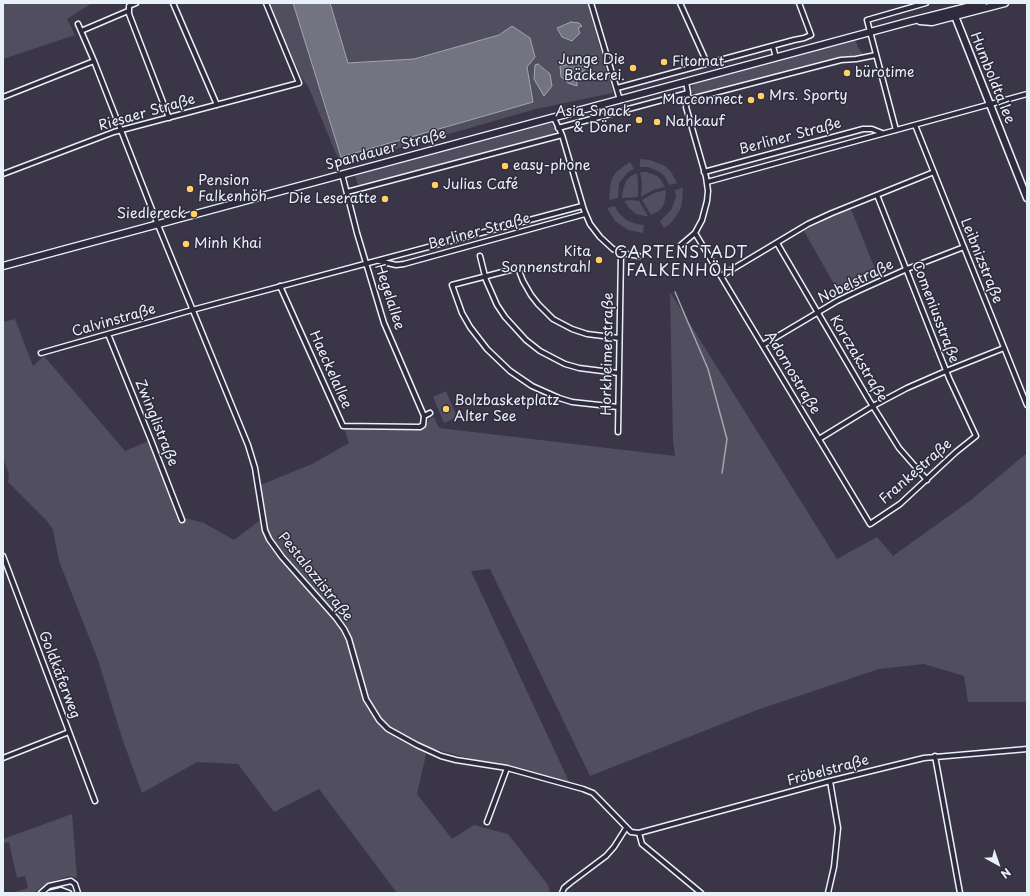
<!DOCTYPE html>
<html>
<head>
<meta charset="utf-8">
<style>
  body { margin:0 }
  #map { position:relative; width:1030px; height:896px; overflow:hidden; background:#3a3648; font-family:"Playpen Sans",sans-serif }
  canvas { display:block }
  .frame { position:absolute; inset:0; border:4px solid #e8f1f8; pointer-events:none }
  .north { position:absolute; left:978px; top:844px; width:40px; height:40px; -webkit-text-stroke:3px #2f2a3d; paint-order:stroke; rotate:140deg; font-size:11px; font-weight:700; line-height:16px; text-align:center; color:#e8f1f8 }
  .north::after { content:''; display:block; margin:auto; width:14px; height:18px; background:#e8f1f8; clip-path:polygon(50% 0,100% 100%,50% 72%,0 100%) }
</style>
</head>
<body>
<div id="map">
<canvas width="1030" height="896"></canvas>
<div class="frame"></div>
<div class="north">N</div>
</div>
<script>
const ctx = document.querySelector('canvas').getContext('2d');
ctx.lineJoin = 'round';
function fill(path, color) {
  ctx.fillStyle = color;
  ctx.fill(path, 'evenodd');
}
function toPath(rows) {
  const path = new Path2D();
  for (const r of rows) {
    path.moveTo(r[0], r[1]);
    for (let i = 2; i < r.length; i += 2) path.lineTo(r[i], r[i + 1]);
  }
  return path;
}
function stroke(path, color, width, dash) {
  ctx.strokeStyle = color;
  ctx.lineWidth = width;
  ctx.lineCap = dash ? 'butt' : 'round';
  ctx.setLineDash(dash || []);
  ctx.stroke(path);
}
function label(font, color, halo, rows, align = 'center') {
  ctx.font = font + ' "Playpen Sans",sans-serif';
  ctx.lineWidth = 3;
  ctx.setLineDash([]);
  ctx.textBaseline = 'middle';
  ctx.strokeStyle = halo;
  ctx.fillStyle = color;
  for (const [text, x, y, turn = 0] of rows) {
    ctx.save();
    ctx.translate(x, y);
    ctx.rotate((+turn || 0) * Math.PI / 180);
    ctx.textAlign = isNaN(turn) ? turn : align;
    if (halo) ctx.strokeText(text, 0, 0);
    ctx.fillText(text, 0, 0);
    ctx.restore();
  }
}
fill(toPath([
  [3,3,92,3,67,19,75,35,3,59],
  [269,3,293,3,341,157,533,101,527,67,512,26,499,35,414,59,348,63,330,3,587,3,613,93,536,109,344,164,339,161,308,86,301,77],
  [855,40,859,49,865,55,857,57,842,57,701,94,695,94,691,90,693,85,697,82],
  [550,122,555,129,554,135,358,185,355,175],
  [640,159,650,160,665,166,671,172,677,183,669,185,665,177,660,172,648,167,640,167],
  [630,162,634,169,628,172,619,183,618,198,609,200,611,181,616,172],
  [640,172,647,172,657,176,661,180,665,187,653,190,641,197,642,183],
  [637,173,638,183,638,197,622,198,623,190,626,181,631,176],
  [683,188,682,203,680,210,671,223,664,228,660,221,671,210,676,197,675,190],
  [666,190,665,200,663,206,659,211,651,215,642,200,654,193],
  [631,200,639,201,648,216,645,216,636,214,629,208,624,201],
  [615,206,618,212,626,220,637,224,644,225,643,233,628,230,615,221,607,208],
  [851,209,877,274,839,293,804,231,830,217],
  [670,292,837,559,877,537,893,556,971,500,1027,453,1027,702,968,702,964,676,924,664,879,669,757,710,590,776,490,569,471,571,571,786,507,768,426,747,425,759,417,794,452,839,474,825,508,834,548,885,550,893,397,893,319,789,274,812,238,764,197,762,142,793,122,738,98,660,59,561,53,530,47,521,8,482,9,474,3,458,3,322,15,319,33,366,44,356,125,451,151,440,174,498,185,518,204,523,234,540,263,518,258,486,312,464,349,443,343,426,424,428,429,419,434,417,439,428,675,456,673,441],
  [446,391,457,417,444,423,433,397],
  [72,814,77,878,70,876,47,883,36,891,31,893,11,893,28,888,25,876,17,878,9,842,3,843,3,839]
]), '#504e5f');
const water = toPath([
  [293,3,330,3,348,63,414,59,499,35,512,26,530,38,535,57,527,67,533,102,341,157,293,3],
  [571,22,579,23,582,26,578,28,580,33,572,41,562,37,557,28,571,22],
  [538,64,550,74,552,86,544,96,534,79,535,65,538,64],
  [572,64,581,64,587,68,577,76,577,86,568,83,561,77,560,66,572,64]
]);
fill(water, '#737482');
stroke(water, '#a2a6b1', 1);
stroke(toPath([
  [675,292,708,369,727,439,722,473]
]), '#a2a6b1', 1.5);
const street = toPath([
  [136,3,129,6,129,14,169,118],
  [173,3,217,105],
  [591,3,620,100],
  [680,3,707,63],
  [78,24,94,61,158,225,248,445,255,468,265,530,269,539,282,557,336,618,344,629,349,639,366,699,379,720,388,729,417,745,441,756,456,760,507,768,583,789,593,793,600,800,631,832,639,833,830,781,924,758,1027,749],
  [81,31,128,11],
  [773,46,776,58],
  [617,88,794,40,804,38,811,35,799,3],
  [3,97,94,61],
  [687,100,841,60,856,59,876,55],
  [554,118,562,135,584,210,590,224,600,237,613,249,621,253,639,256],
  [915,125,1027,405],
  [558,128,688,93],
  [896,130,867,20,926,3],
  [704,172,863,129,872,129,882,133],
  [3,174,114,132,299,83,266,3],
  [342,174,357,233,384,323,424,416,430,413],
  [707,182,1027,94],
  [347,192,562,135],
  [695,233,870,524,900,504,956,452,976,436,949,378,877,195],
  [777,243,869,400,899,448,927,480],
  [681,245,695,233,702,220,707,201,708,191,706,177,686,107,688,93,686,82],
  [480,256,486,280,497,305,505,317,526,340,540,351,565,364,579,368,618,373],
  [379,261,396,265,404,264,585,214],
  [721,276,808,224,832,213,934,172],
  [280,286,343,426,420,427,423,425,424,416],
  [108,334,151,440,182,520],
  [763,345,837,301,860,290,907,269,964,247],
  [41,353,192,310,582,206],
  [618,407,572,402,559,398,532,386,510,371,487,349,470,327,462,313,452,285,518,268,523,281,531,295,538,304,553,319,572,329,587,334,619,338],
  [618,432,621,253],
  [819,439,873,406,907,388,946,371,1004,348],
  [3,556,95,801],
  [935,756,960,893],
  [3,758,69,732],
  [487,822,507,768],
  [639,833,642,844,701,893],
  [41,893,49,886,71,881,75,884,78,893],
  [49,893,61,890,69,893],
  [562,893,564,888,570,883,606,856,614,847,626,828],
  [828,893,834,867,838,828,830,781]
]);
const secondary = toPath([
  [953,11,1027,198],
  [920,21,932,22,1005,3],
  [3,266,911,21,983,3]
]);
stroke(street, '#e8f1f8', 7);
stroke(secondary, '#e8f1f8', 9);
stroke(street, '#2f2a3d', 4);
stroke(secondary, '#2f2a3d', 6);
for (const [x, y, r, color] of [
  [664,62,4,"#ffd166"],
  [633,68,4,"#ffd166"],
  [847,73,4,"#ffd166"],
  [761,96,4,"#ffd166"],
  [751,100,4,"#ffd166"],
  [639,120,4,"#ffd166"],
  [657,122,4,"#ffd166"],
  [505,166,4,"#ffd166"],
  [435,185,4,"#ffd166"],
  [190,189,4,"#ffd166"],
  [385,199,4,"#ffd166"],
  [194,214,4,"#ffd166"],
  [186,244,4,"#ffd166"],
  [599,260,4,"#ffd166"],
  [446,409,4,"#ffd166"]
]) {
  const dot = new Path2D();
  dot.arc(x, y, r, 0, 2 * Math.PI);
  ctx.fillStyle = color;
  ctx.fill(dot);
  stroke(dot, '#2f2a3d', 1.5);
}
label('14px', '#e8f1f8', '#2f2a3d', [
  ["Junge Die",625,60,"right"],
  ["Bäckerei.",625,76,"right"],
  ["Fitomat",672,62],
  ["bürotime",855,73],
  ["Mrs. Sporty",769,96],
  ["Macconnect",743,100,"right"],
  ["Asia Snack",631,112,"right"],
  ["& Döner",631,128,"right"],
  ["Nahkauf",665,122],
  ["easy-phone",513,166],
  ["Pension",198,181],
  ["Falkenhöh",198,197],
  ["Julias Café",443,185],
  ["Die Leseratte",377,199,"right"],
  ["Siedlereck",186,214,"right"],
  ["Minh Khai",194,244],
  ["Kita",591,252,"right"],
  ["Sonnenstrahl",591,268,"right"],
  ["Bolzbasketplatz",454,401],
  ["Alter See",454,417]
], 'left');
label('14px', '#e8f1f8', '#2f2a3d', [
  ["Humboldtallee",992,78,68],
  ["Riesaer Straße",147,113,-16],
  ["Berliner Straße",790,137,-15],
  ["Spandauer Straße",386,150,-15],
  ["Berliner Straße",479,232,-15],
  ["Leibnizstraße",981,261,68],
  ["Nobelstraße",856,282,-26],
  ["Hegelallee",389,297,72],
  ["Comeniusstraße",935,312,69],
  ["Calvinstraße",114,321,-16],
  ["Horkheimerstraße",608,354,-89],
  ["Korczakstraße",858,359,59],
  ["Haeckelallee",330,370,66],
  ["Adornostraße",792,373,59],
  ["Zwinglistraße",156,423,68],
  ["Frankestraße",916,472,-41],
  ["Pestalozzistraße",315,577,51],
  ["Goldkäferweg",59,675,69],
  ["Fröbelstraße",828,771,-15]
]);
ctx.letterSpacing = '1px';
label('16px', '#e8f1f8', '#2f2a3d', [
  ["GARTENSTADT",681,254],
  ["FALKENHÖH",681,272]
]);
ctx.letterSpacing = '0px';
</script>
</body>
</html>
